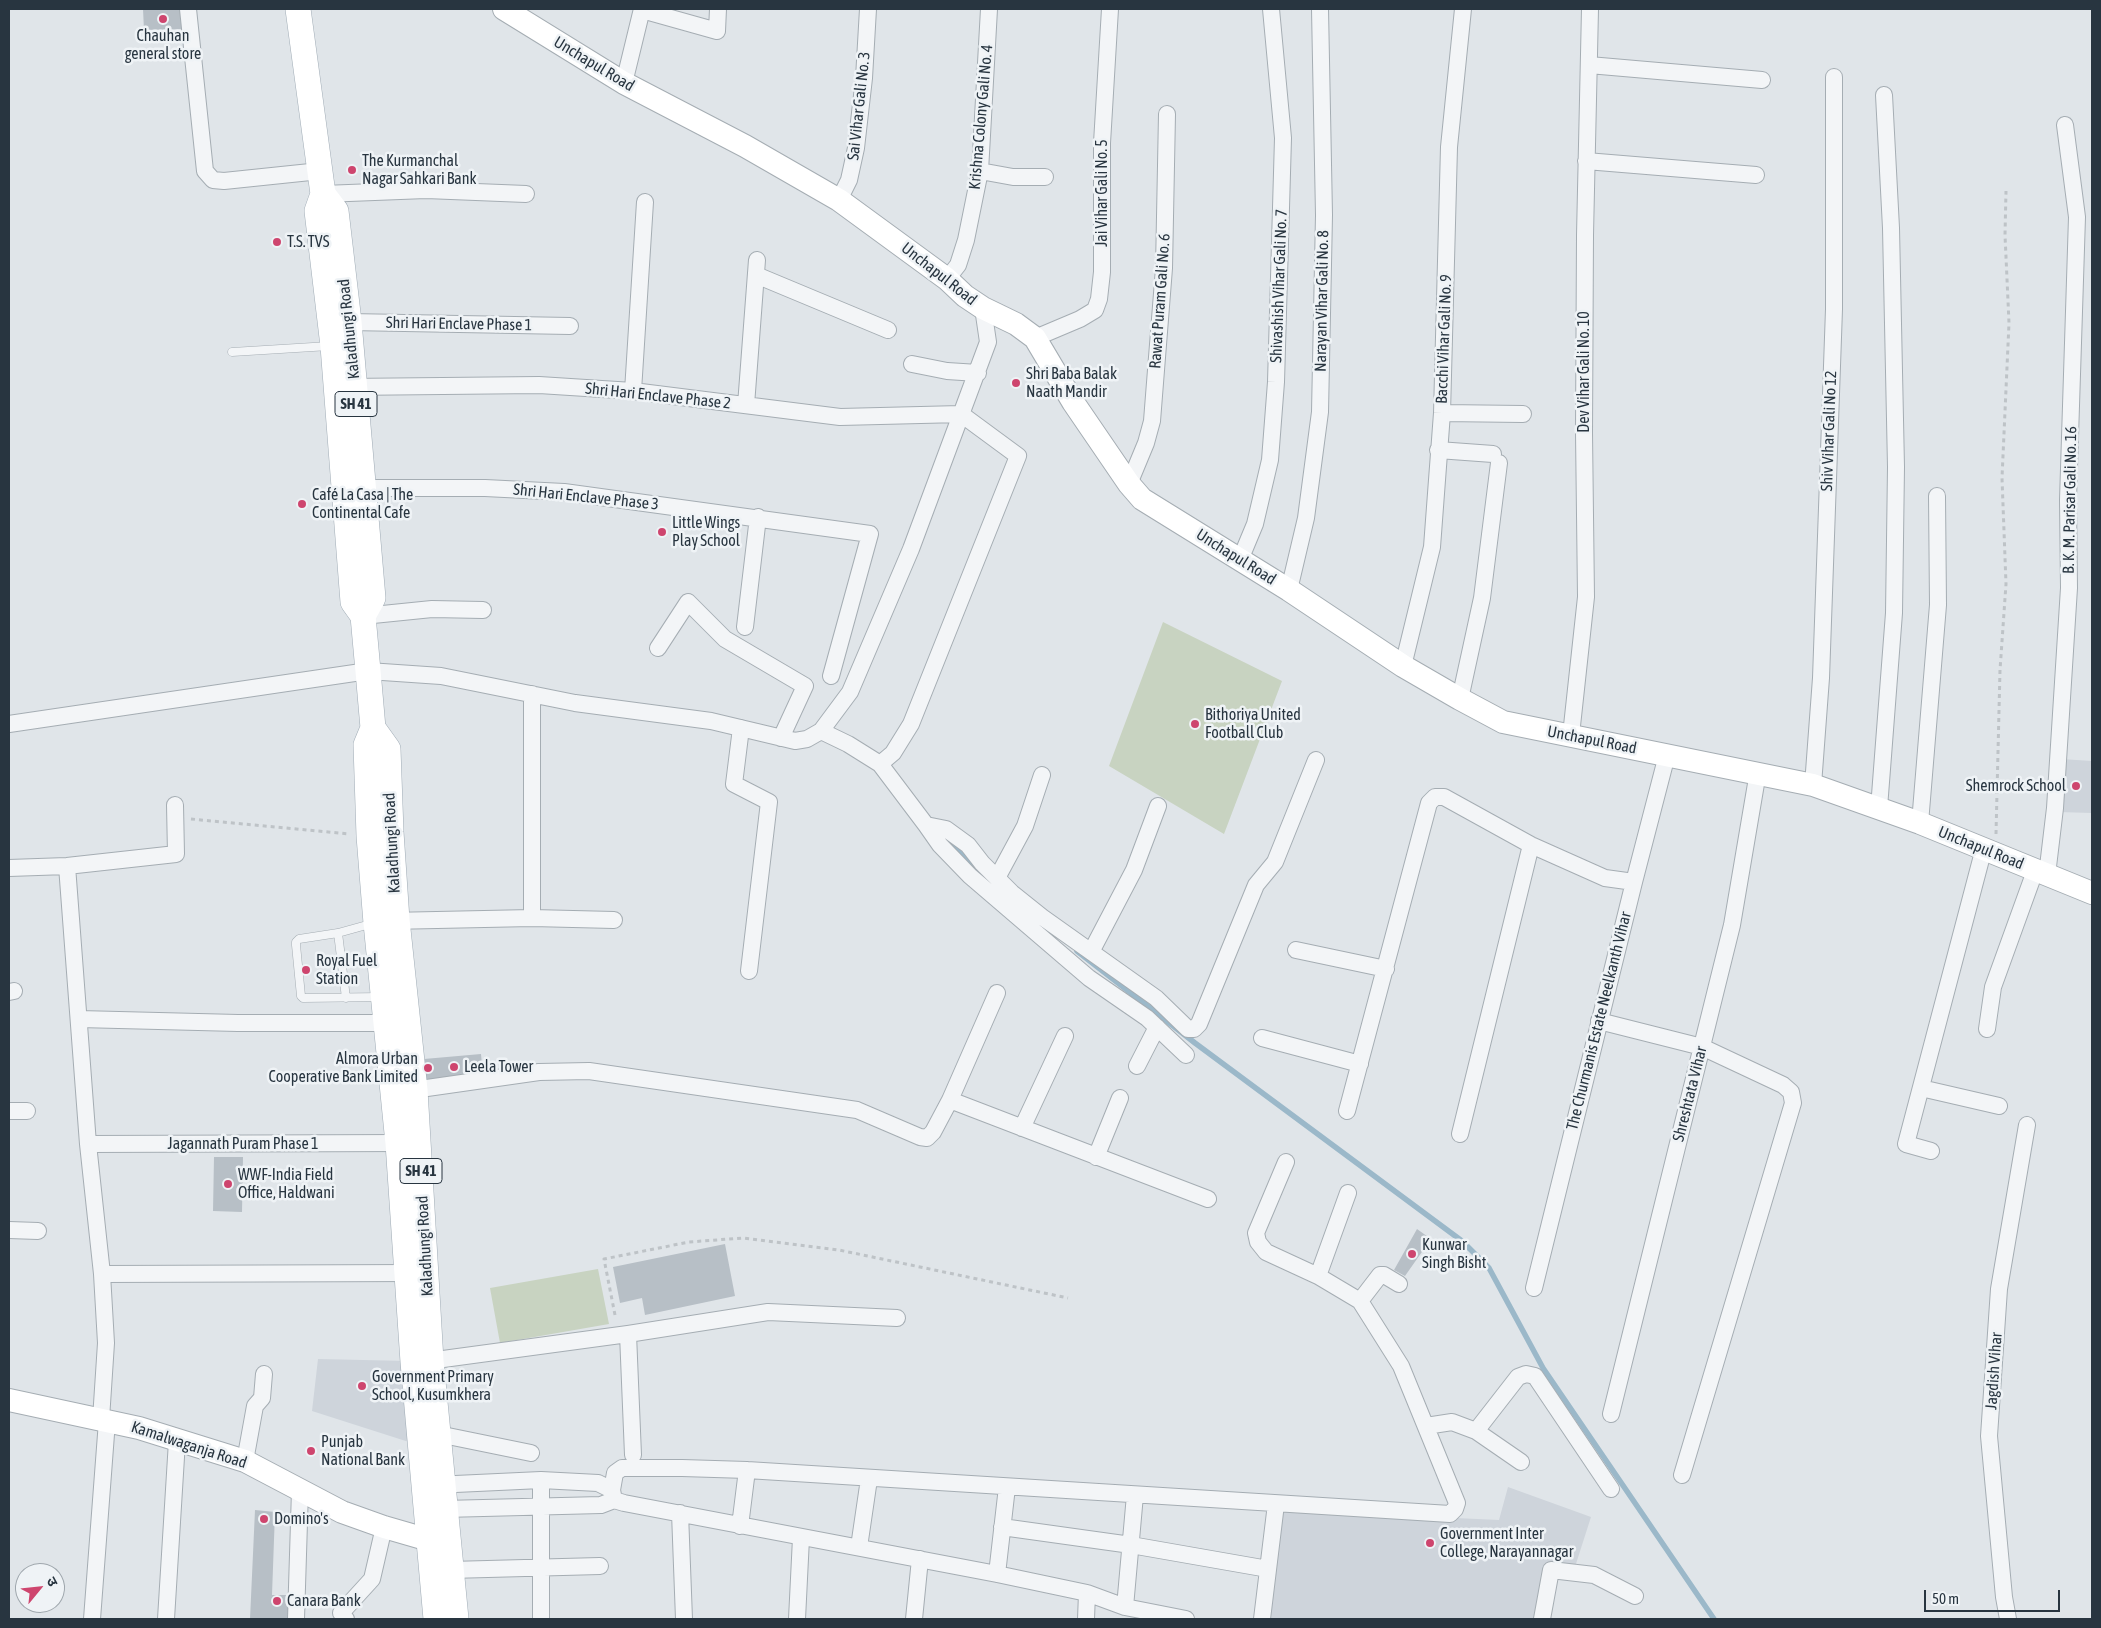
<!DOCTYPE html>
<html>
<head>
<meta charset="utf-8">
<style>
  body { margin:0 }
  #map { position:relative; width:2101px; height:1628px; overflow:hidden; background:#e0e5e9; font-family:"Asap Condensed","Noto Sans Devanagari",sans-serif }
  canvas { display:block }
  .frame { position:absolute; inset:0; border:10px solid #283540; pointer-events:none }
  .north { position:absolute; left:15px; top:1563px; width:50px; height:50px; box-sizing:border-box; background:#eff3f6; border:1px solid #9fa7ad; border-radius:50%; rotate:62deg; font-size:14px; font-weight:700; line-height:20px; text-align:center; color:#283540 }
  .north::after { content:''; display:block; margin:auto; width:18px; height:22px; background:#ce456e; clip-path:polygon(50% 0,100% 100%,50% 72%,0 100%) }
  .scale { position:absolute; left:1924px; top:1590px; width:136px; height:22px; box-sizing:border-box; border:2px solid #283540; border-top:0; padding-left:6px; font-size:15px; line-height:18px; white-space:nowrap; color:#283540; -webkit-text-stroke:4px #eff3f6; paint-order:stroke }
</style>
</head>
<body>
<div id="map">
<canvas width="2101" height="1628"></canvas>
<div class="frame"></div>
<div class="north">उ</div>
<div class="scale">50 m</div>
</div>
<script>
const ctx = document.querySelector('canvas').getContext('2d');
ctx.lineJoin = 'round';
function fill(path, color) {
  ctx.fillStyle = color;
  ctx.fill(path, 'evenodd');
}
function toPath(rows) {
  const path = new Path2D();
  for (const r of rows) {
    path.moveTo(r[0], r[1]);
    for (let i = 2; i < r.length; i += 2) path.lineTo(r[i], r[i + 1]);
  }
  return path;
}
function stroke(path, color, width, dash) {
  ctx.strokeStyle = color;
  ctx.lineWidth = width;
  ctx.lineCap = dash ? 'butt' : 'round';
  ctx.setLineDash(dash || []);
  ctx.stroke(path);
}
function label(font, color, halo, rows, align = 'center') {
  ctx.font = font + ' "Asap Condensed",sans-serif';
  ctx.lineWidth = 5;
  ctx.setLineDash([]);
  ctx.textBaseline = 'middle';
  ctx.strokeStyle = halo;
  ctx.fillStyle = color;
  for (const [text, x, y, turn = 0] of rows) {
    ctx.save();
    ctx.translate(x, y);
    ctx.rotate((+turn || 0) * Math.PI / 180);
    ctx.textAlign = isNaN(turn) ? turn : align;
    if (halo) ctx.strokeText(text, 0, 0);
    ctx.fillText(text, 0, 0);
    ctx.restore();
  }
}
fill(toPath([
  [2061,759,2092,761,2092,813,2058,812],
  [318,1359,408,1361,412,1443,312,1411],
  [1508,1487,1591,1517,1574,1570,1546,1567,1536,1619,1271,1619,1280,1510,1499,1520]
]), '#ced4db');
fill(toPath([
  [1163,622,1282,681,1224,834,1109,766],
  [598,1269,609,1324,500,1343,490,1288]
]), '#c8d3c1');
stroke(toPath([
  [947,841,981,873],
  [1077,951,1195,1043,1462,1241,1489,1268,1543,1368,1714,1619]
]), '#9bb8c9', 5.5);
fill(toPath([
  [143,9,183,9,184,29,144,30],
  [481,1054,483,1075,426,1080,424,1059],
  [214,1157,243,1157,242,1212,213,1211],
  [1417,1229,1431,1239,1405,1276,1394,1270],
  [725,1244,735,1296,645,1315,642,1298,620,1303,613,1267],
  [255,1510,275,1512,272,1595,289,1595,288,1619,250,1619]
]), '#b7bfc6');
const lane = toPath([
  [232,352,329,346],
  [374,923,338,933,299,939,296,942,296,945,301,996,303,998,381,997],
  [338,933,346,998]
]);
const street = toPath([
  [188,9,205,171,213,180,224,181,320,171],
  [642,10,717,31,718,9],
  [1589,65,1762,80],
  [624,83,642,9],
  [1586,161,1756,175],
  [980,171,1013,177,1045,177],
  [323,194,426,190,526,194],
  [839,200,849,180,856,148,864,78,868,9],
  [756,275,888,330],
  [947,279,958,265,966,240,980,171,989,9],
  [349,322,570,326],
  [1035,338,1080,319,1095,310,1099,299,1102,272,1102,143,1110,9],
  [912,364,947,371,978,373],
  [346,387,539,385,633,391,840,417,961,414,1018,456,911,724,893,753,880,764],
  [633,391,645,202],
  [746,405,757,260],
  [1442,413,1523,414],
  [1438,450,1493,454],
  [1129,484,1146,443,1152,421,1164,268,1167,114],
  [363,488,485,488,564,492,870,534,831,676],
  [1240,560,1255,524,1270,460,1276,382,1283,138,1271,9],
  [1289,590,1306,518,1320,412,1324,215,1320,9],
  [363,616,432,609,483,610],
  [745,627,758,517],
  [658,648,688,602,725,639,805,686,781,738],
  [1403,666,1432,547,1442,413,1449,147,1463,9],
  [1460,699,1482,598,1499,463],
  [9,724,368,671,441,676,575,703,711,721,795,741,807,739,821,731,848,744,880,764,926,825,946,829,968,845,982,863,1012,893,1042,917,1156,998,1188,1029,1194,1029,1199,1024,1256,885,1275,862,1316,760],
  [741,728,734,784,769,802,749,971],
  [821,731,850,692,911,549,988,342,983,308],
  [1571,735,1586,597,1584,433,1585,235,1590,9],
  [1813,785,1821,678,1834,309,1834,77],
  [1879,808,1894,613,1896,467,1891,228,1884,95],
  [1920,823,1938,605,1937,496],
  [926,825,940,845,970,876,1089,978,1147,1018,1186,1055],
  [67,866,88,1144,102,1274,106,1343,101,1419],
  [9,868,67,866,176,854,175,805],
  [2047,875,2055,808,2069,588,2068,500,2077,217,2065,125],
  [997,878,1025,826,1042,775],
  [532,918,532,694],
  [389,921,532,918,614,920],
  [1296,950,1386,969],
  [1091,952,1134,870,1158,806],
  [9,992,14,991],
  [79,1019,238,1023,394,1023],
  [1599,1021,1702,1047,1783,1085,1791,1092,1793,1103,1682,1475],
  [1987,1029,1993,987,2035,871],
  [1262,1038,1360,1064],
  [1137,1066,1157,1027],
  [1921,1088,1999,1106],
  [406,1091,539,1072,589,1071,857,1110,920,1137,927,1138,933,1132,950,1100,997,993],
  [950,1100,1208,1199],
  [9,1111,27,1111],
  [1347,1111,1429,803,1435,797,1444,797,1531,845,1605,878,1634,882],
  [1022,1128,1065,1036],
  [1460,1134,1531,845],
  [88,1144,406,1143],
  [1931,1151,1906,1144,1984,848],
  [1096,1157,1120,1098],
  [9,1230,38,1231],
  [102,1274,417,1273],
  [1318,1276,1348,1193],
  [1534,1288,1634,882,1667,755],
  [1360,1301,1380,1275,1384,1275,1399,1284],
  [628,1334,633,1455],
  [421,1362,628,1334,768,1312,897,1318],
  [1611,1414,1732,925,1758,772],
  [1426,1426,1452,1422,1476,1431,1521,1462],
  [1476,1431,1518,1377,1526,1374,1535,1376,1611,1489],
  [438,1434,531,1453],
  [245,1461,255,1406,262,1398,264,1374],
  [541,1480,541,1619],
  [434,1485,541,1480,598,1483,612,1490,614,1500,624,1503,997,1574,1087,1593,1125,1607,1186,1619],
  [612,1490,615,1473,622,1468,682,1468,747,1470,1450,1514,1455,1509,1457,1503,1401,1366,1360,1301,1318,1276,1266,1252,1258,1242,1256,1233,1286,1162],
  [444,1509,601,1505,614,1500],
  [680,1513,684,1619],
  [740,1526,747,1470],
  [1002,1527,1131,1545,1268,1569],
  [859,1547,869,1479],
  [450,1570,600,1566],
  [997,1574,1007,1487],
  [1125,1607,1135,1495],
  [92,1619,107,1421],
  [166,1619,177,1441],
  [296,1619,300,1490],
  [346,1619,341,1613,372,1579,384,1527],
  [797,1619,801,1538],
  [914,1619,920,1559],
  [1086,1619,1087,1593],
  [1262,1619,1276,1504],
  [1542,1619,1551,1570,1594,1575,1635,1596],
  [2008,1619,2004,1597,1989,1436,1999,1289,2027,1125]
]);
const secondary = toPath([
  [504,9,624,83,745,146,839,200,947,279,965,296,983,308,1016,324,1035,338,1073,402,1129,484,1142,499,1289,590,1403,666,1460,699,1503,722,1813,785,1920,823,2092,893],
  [9,1400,139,1428,245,1461,342,1512,384,1527,429,1540,446,1541]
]);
const primary = toPath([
  [298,9,323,194,317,211,333,346,353,602,363,616,368,671,373,728,366,745,369,836,376,923,398,1143,413,1362,436,1619],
  [323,194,336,211,349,322,373,598,363,616],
  [373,728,388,749,391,832,397,920,415,1090,431,1361,456,1619]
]);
stroke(lane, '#a5adb3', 9);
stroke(street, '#a5adb3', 18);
stroke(secondary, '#a5adb3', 24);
stroke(primary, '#9fabb5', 26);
stroke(toPath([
  [191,819,349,834],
  [1996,834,2000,670,2006,584,2002,478,2009,323,2005,235,2006,191],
  [615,1315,604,1259,689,1242,743,1238,839,1250,1068,1298]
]), '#bec3c7', 3, [4, 4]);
stroke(lane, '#f3f5f7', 8);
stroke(street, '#f3f5f7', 16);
stroke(secondary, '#fff', 22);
stroke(primary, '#fff', 25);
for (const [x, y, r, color] of [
  [163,19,5,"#ce456e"],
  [352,170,5,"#ce456e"],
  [277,242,5,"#ce456e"],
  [1016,383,5,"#ce456e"],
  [302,504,5,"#ce456e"],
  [662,532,5,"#ce456e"],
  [1195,724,5,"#ce456e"],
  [2076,786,5,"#ce456e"],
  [306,970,5,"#ce456e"],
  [454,1067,5,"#ce456e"],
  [428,1068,5,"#ce456e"],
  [228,1184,5,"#ce456e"],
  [1412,1254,5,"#ce456e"],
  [362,1386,5,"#ce456e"],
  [311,1451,5,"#ce456e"],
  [264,1519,5,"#ce456e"],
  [1430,1543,5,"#ce456e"],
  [277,1601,5,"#ce456e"]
]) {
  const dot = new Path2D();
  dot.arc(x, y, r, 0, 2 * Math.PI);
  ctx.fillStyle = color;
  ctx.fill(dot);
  stroke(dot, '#eff3f6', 2);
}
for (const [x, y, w] of [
  [356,404,42],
  [421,1171,42]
]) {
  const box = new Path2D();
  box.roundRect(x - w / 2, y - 12.5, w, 25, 4);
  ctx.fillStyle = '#eff3f6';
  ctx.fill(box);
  stroke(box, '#283540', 1);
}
label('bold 15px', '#283540', null, [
  ["SH 41",356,404],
  ["SH 41",421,1171]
]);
label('16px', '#283540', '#eff3f6', [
  ["Chauhan",163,36,"center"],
  ["general store",163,54,"center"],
  ["The Kurmanchal",362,161],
  ["Nagar Sahkari Bank",362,179],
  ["T.S. TVS",287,242],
  ["Shri Baba Balak",1026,374],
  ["Naath Mandir",1026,392],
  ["Café La Casa | The",312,495],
  ["Continental Cafe",312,513],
  ["Little Wings",672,523],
  ["Play School",672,541],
  ["Bithoriya United",1205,715],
  ["Football Club",1205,733],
  ["Shemrock School",2066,786,"right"],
  ["Royal Fuel",316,961],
  ["Station",316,979],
  ["Almora Urban",418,1059,"right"],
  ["Cooperative Bank Limited",418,1077,"right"],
  ["Leela Tower",464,1067],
  ["WWF-India Field",238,1175],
  ["Office, Haldwani",238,1193],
  ["Kunwar",1422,1245],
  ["Singh Bisht",1422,1263],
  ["Government Primary",372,1377],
  ["School, Kusumkhera",372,1395],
  ["Punjab",321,1442],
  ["National Bank",321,1460],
  ["Domino's",274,1519],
  ["Government Inter",1440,1534],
  ["College, Narayannagar",1440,1552],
  ["Canara Bank",287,1601]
], 'left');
label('16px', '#283540', '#eff3f6', [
  ["Unchapul Road",594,64,31],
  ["Sai Vihar Gali No. 3",859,106,-84],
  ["Krishna Colony Gali No. 4",981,117,-85],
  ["Jai Vihar Gali No. 5",1102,193,-90],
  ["Unchapul Road",939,274,38],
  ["Shivashish Vihar Gali No. 7",1279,286,-88],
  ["Rawat Puram Gali No. 6",1160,301,-86],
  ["Narayan Vihar Gali No. 8",1322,301,-89],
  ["Shri Hari Enclave Phase 1",459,324,1],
  ["Kaladhungi Road",349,329,-96],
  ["Bacchi Vihar Gali No. 9",1444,339,-88],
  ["Dev Vihar Gali No. 10",1584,372,-90],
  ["Shri Hari Enclave Phase 2",658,396,6],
  ["Shiv Vihar Gali No 12",1829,431,-88],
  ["Shri Hari Enclave Phase 3",586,497,6],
  ["B. K. M. Parisar Gali No. 16",2070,500,-89],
  ["Unchapul Road",1236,557,32],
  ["Unchapul Road",1592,740,11],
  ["Kaladhungi Road",392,843,-93],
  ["Unchapul Road",1981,848,22],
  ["The Churmanis Estate Neelkanth Vihar",1599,1021,-76],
  ["Shreshtata Vihar",1690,1094,-76],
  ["Jagannath Puram Phase 1",243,1144],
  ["Kaladhungi Road",425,1246,-93],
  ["Jagdish Vihar",1994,1371,-86],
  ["Kamalwaganja Road",189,1445,18]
]);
</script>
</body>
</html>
